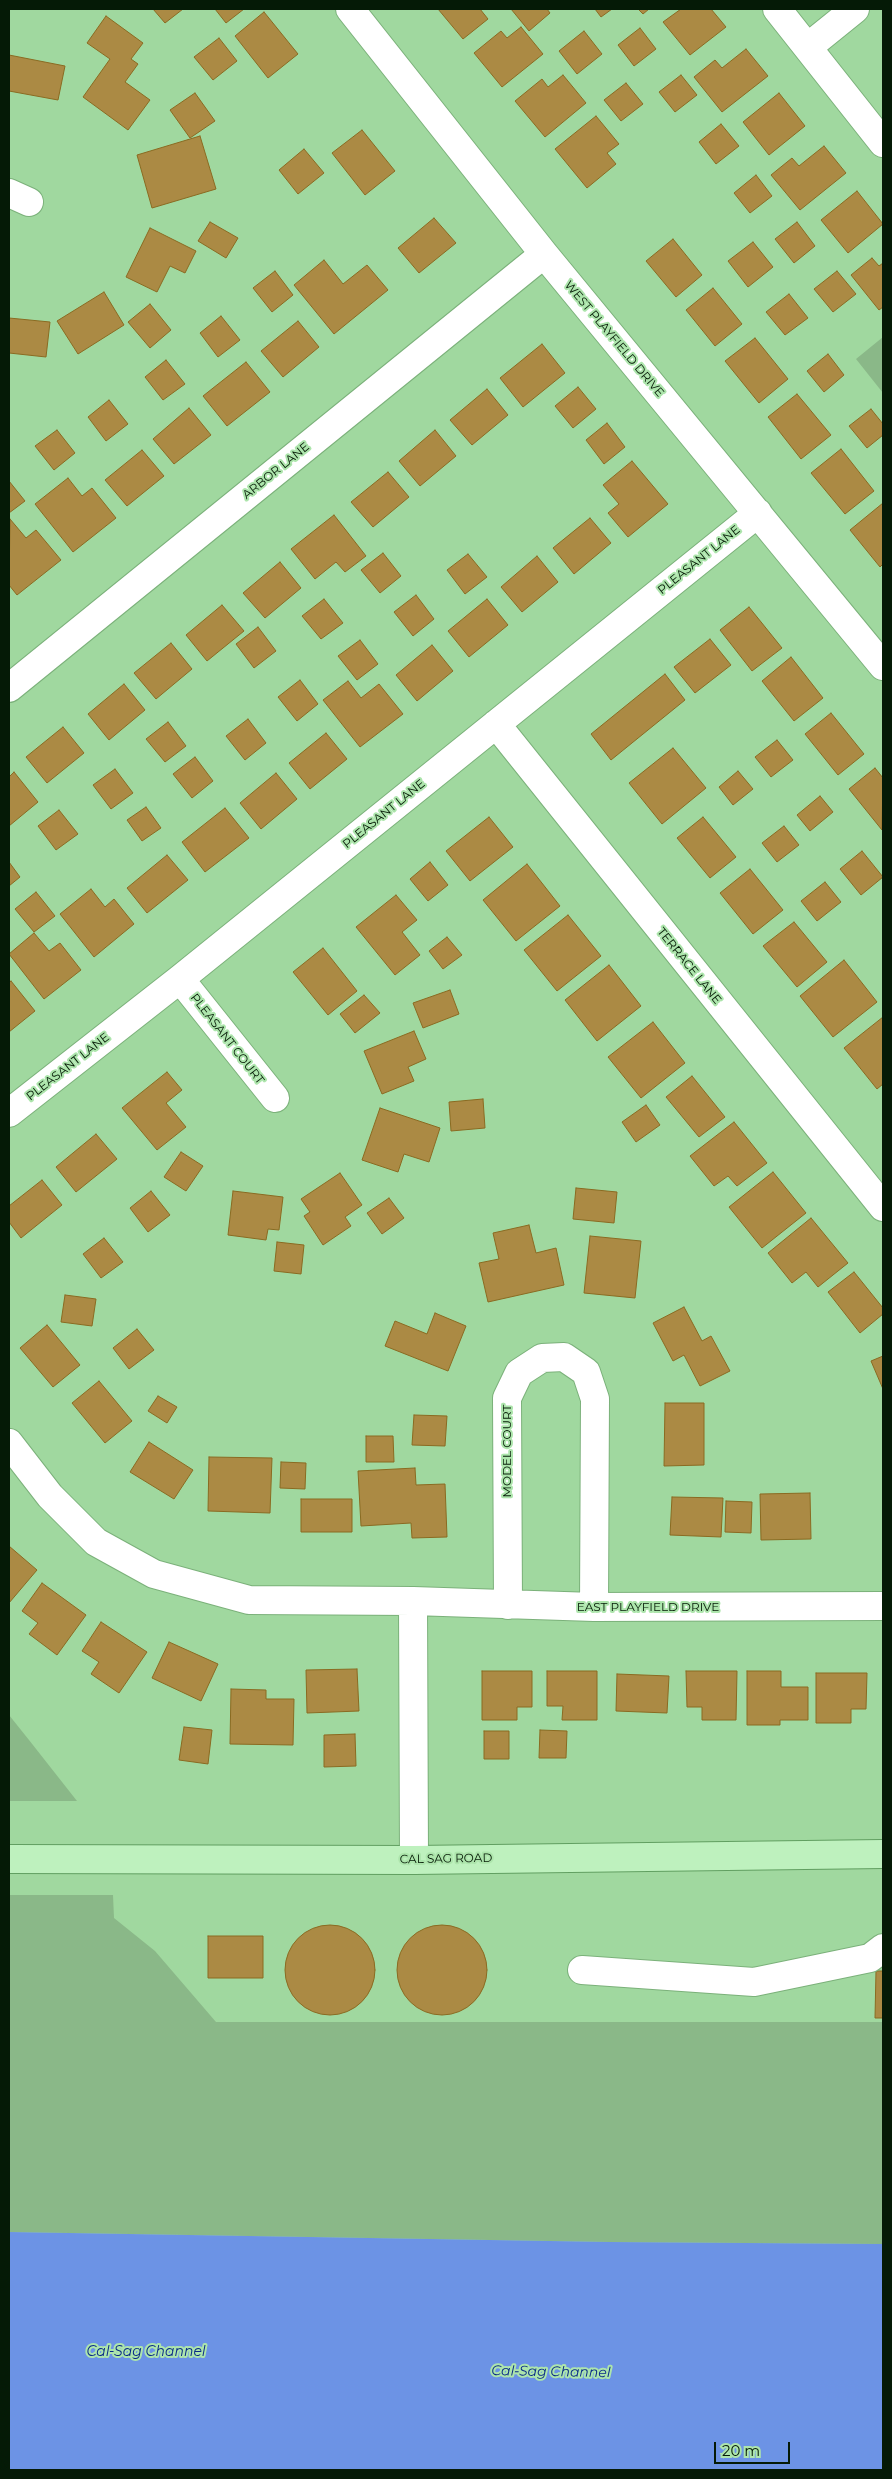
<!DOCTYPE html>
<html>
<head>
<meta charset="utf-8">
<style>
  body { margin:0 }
  #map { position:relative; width:892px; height:2479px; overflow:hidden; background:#a0d89f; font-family:Montserrat,sans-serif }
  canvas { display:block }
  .frame { position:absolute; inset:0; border:10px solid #051a06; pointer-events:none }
  .scale { position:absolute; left:714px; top:2442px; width:76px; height:22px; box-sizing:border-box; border:2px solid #051a06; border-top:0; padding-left:6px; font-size:15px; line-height:18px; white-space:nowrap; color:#051a06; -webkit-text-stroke:4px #ade5ac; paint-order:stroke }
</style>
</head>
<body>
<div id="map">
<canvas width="892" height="2479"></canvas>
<div class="frame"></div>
<div class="scale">20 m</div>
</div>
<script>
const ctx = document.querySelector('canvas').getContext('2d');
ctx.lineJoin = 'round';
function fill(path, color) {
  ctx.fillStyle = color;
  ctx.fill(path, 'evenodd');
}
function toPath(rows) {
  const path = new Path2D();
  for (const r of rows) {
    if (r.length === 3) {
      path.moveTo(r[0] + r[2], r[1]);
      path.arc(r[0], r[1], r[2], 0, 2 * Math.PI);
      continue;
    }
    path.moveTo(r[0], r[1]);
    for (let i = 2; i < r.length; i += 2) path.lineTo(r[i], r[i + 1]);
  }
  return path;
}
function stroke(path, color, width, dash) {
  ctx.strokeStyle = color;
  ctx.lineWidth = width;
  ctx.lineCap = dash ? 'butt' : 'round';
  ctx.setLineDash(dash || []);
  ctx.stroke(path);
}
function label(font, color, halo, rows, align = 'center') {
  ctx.font = font + ' Montserrat,sans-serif';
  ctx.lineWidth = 4;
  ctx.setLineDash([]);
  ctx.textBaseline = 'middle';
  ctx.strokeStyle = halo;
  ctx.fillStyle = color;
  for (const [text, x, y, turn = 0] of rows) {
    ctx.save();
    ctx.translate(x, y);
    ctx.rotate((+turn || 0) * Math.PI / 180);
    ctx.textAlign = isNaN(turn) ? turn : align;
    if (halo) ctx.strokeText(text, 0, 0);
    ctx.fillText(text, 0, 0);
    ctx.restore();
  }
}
fill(toPath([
  [883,337,883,393,856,359],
  [9,1715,29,1740,77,1801,9,1801],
  [9,1895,113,1895,114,1918,155,1951,216,2022,883,2022,883,2244,610,2242,9,2232]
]), '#8ab888');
fill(toPath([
  [9,2232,610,2242,883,2244,883,2470,9,2470]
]), '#6c93e5');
const building = toPath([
  [153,9,183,9,165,23,153,9],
  [215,9,244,9,226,23,215,9],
  [438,9,480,9,488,19,463,39,438,9],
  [511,9,547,9,550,13,529,31,511,9],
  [595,9,612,9,601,17,595,9],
  [638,9,649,9,643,14,638,9],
  [681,9,711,9,726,27,690,55,663,22,681,9],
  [264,12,298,54,268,78,235,36,264,12],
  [106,16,143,43,131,59,138,64,125,82,150,100,128,130,83,97,110,59,87,43,106,16],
  [521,27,543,54,502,87,474,53,501,31,507,38,521,27],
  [640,28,656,49,634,66,618,45,640,28],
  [584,31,602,54,577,74,559,51,584,31],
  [219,38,237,61,213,80,194,57,219,38],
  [746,49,768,76,722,112,694,77,715,60,722,68,746,49],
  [9,55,65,66,58,100,9,91,9,55],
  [563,75,586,103,545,137,515,101,542,79,548,87,563,75],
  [681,75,697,95,675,112,659,92,681,75],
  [626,83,643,104,621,121,604,100,626,83],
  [195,93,215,121,190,138,170,110,195,93],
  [779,93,805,126,769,155,743,122,779,93],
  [596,116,619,144,607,153,616,164,587,188,555,149,596,116],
  [721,124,739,146,716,164,699,142,721,124],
  [362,130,395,171,365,195,332,153,362,130],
  [200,136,216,189,152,208,137,155,200,136],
  [824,146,846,173,800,210,771,175,792,158,799,166,824,146],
  [304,149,324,173,298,194,279,170,304,149],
  [756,175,772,196,750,213,734,193,756,175],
  [857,191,883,224,848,253,821,220,857,191],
  [434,218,456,243,419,273,398,248,434,218],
  [210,222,238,238,226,258,198,241,210,222],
  [797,222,815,246,794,263,775,239,797,222],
  [150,228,196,251,185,273,170,266,157,292,126,277,150,228],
  [673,239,702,275,676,297,646,261,673,239],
  [753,242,773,267,748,287,728,261,753,242],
  [872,258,879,266,883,263,883,307,879,310,851,275,872,258],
  [324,260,343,284,367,265,388,290,334,334,294,285,324,260],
  [275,271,293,295,272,312,253,288,275,271],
  [837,271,856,294,833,312,814,289,837,271],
  [713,288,742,324,715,346,686,310,713,288],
  [104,292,124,325,78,354,57,321,104,292],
  [789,294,808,318,785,335,766,312,789,294],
  [150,304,171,330,150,348,128,322,150,304],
  [221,316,240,340,218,357,200,333,221,316],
  [9,318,50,322,46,357,9,353,9,318],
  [298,321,319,347,283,377,261,351,298,321],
  [755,338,788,379,759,403,725,361,755,338],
  [542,344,565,373,523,407,500,378,542,344],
  [828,354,844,375,824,392,807,371,828,354],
  [166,360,185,384,163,400,145,377,166,360],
  [246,362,270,392,227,426,203,396,246,362],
  [578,387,596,409,573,428,555,406,578,387],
  [487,389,508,415,472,445,450,420,487,389],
  [797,394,831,435,801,459,768,417,797,394],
  [109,400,128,424,106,441,88,417,109,400],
  [189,408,211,435,174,464,153,439,189,408],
  [871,409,883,424,883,435,867,448,849,426,871,409],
  [607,423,625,447,604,464,586,440,607,423],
  [57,430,75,453,54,470,35,446,57,430],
  [435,430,456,456,420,486,399,461,435,430],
  [841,449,874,491,845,514,811,473,841,449],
  [142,450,164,476,127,506,105,480,142,450],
  [632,461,668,504,628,537,608,513,619,504,603,485,632,461],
  [388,472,409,497,373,527,351,502,388,472],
  [68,478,82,496,92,488,116,518,73,552,35,504,68,478],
  [9,481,25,501,9,513,9,481],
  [883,503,883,564,880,567,850,530,883,503],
  [334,515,366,556,345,572,336,562,315,579,291,549,334,515],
  [590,518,611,543,574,574,553,548,590,518],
  [10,519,26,538,36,530,61,560,17,595,9,585,10,519],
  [383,553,401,576,380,593,361,570,383,553],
  [468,554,487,577,465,594,447,570,468,554],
  [537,556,558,582,522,612,501,587,537,556],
  [280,562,301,588,265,618,243,593,280,562],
  [416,595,434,619,413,636,394,612,416,595],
  [324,599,343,623,321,639,302,616,324,599],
  [487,599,508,625,469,657,448,631,487,599],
  [222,605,244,631,207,661,186,635,222,605],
  [749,607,782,648,752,671,720,630,749,607],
  [258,627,276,651,254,668,236,644,258,627],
  [710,639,731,665,695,693,674,667,710,639],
  [360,640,378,664,357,680,338,656,360,640],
  [171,643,192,669,156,699,134,673,171,643],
  [432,645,453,671,417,701,396,675,432,645],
  [791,657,823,698,794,721,762,681,791,657],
  [665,674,685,700,611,760,591,734,665,674],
  [300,680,318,704,297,721,278,697,300,680],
  [348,681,361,698,379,684,403,714,360,747,323,700,348,681],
  [124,684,145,710,109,740,88,714,124,684],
  [831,713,864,754,838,775,805,734,831,713],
  [248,719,266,743,245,760,226,736,248,719],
  [168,722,186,746,165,762,146,739,168,722],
  [63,727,84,753,47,783,26,757,63,727],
  [326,733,347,759,310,789,289,763,326,733],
  [777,740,793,760,771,777,755,757,777,740],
  [673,748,706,788,662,824,629,783,673,748],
  [195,757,213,781,192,798,173,774,195,757],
  [875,768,883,778,882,830,849,789,875,768],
  [115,769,133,793,111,809,93,785,115,769],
  [738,771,753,789,733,805,719,787,738,771],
  [14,772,38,802,9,826,9,777,14,772],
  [276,773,297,799,261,829,240,803,276,773],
  [820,796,833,812,810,831,797,815,820,796],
  [146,807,161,828,142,841,127,820,146,807],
  [225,808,249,838,205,872,182,842,225,808],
  [59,810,78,834,56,850,38,826,59,810],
  [489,817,513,847,470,881,446,851,489,817],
  [703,817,736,857,710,878,677,838,703,817],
  [784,826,799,845,777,862,762,843,784,826],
  [862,851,883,877,861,895,840,869,862,851],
  [167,855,188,880,147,913,127,888,167,855],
  [9,862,20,877,9,886,9,862],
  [430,862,448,885,428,901,410,879,430,862],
  [527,864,560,906,516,941,483,900,527,864],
  [750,869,783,910,753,934,720,893,750,869],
  [825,882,841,902,817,921,801,901,825,882],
  [91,889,105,907,114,899,134,924,94,957,60,914,91,889],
  [36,892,55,916,34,932,15,909,36,892],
  [396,895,417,920,402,932,420,955,395,975,356,927,396,895],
  [568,915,601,956,557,991,524,950,568,915],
  [794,922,827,962,797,987,763,946,794,922],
  [34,933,49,951,60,943,81,970,44,999,9,954,34,933],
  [447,937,462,955,443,969,429,951,447,937],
  [323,948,357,991,328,1015,293,972,323,948],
  [844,960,877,1002,833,1037,800,996,844,960],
  [609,965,641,1006,597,1041,565,1000,609,965],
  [11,981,35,1011,9,1032,9,983,11,981],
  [450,990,459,1014,423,1028,413,1003,450,990],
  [364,995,380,1013,355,1033,340,1014,364,995],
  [883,1017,883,1084,877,1089,844,1048,883,1017],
  [653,1022,685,1063,641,1098,608,1057,653,1022],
  [414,1031,426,1059,408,1067,414,1081,382,1094,364,1051,414,1031],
  [167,1072,182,1090,166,1103,186,1127,157,1150,122,1108,167,1072],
  [692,1076,725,1117,699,1137,666,1097,692,1076],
  [483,1099,485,1128,451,1131,449,1102,483,1099],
  [646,1105,660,1125,636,1142,622,1122,646,1105],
  [380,1108,440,1128,429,1162,404,1154,398,1172,362,1160,380,1108],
  [734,1122,767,1163,737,1186,728,1176,714,1186,690,1156,734,1122],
  [96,1134,117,1159,76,1192,56,1167,96,1134],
  [181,1152,203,1166,186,1191,164,1177,181,1152],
  [773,1172,806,1213,762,1248,729,1207,773,1172],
  [340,1173,362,1205,345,1217,351,1226,323,1245,304,1216,310,1212,301,1199,340,1173],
  [42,1180,62,1205,21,1238,9,1222,9,1206,42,1180],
  [576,1188,617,1192,614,1223,573,1219,576,1188],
  [151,1191,170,1215,148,1232,130,1208,151,1191],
  [233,1191,283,1197,279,1230,268,1229,266,1240,228,1235,233,1191],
  [389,1198,404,1218,382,1234,367,1213,389,1198],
  [811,1218,848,1263,818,1287,806,1272,792,1283,768,1253,811,1218],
  [529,1225,536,1253,556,1248,564,1285,488,1302,479,1263,499,1259,493,1233,529,1225],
  [590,1236,641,1241,635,1298,584,1293,590,1236],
  [104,1238,123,1262,101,1278,83,1254,104,1238],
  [277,1242,304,1245,301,1274,274,1271,277,1242],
  [854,1272,883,1308,883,1314,860,1333,828,1292,854,1272],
  [65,1295,96,1299,92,1326,61,1322,65,1295],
  [684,1307,702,1341,711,1336,730,1371,700,1386,684,1355,673,1361,653,1323,684,1307],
  [435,1313,466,1326,448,1371,385,1346,395,1321,427,1334,435,1313],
  [47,1325,80,1365,53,1387,20,1348,47,1325],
  [137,1329,154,1350,129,1369,113,1348,137,1329],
  [883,1356,883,1389,871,1361,883,1356],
  [99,1381,132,1421,105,1443,72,1403,99,1381],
  [158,1396,177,1407,167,1423,148,1411,158,1396],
  [665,1403,704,1403,704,1465,664,1466,665,1403],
  [414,1415,447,1416,445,1446,412,1445,414,1415],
  [366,1436,393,1436,394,1462,366,1462,366,1436],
  [149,1442,193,1470,174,1499,130,1472,149,1442],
  [209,1457,272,1458,270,1513,208,1511,209,1457],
  [281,1462,306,1463,305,1489,280,1488,281,1462],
  [415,1468,416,1485,445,1484,447,1537,412,1538,411,1523,361,1526,358,1471,415,1468],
  [810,1493,811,1539,761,1540,760,1494,810,1493],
  [672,1497,723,1498,721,1537,670,1535,672,1497],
  [301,1499,352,1499,352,1532,301,1532,301,1499],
  [726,1501,752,1502,751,1533,725,1532,726,1501],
  [9,1546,37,1570,9,1603,9,1546],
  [42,1583,86,1615,57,1655,29,1634,38,1623,22,1611,42,1583],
  [101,1622,147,1652,119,1693,91,1674,99,1662,82,1651,101,1622],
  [169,1642,218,1664,201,1701,152,1678,169,1642],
  [357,1669,359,1711,307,1713,306,1670,357,1669],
  [482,1671,532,1671,532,1707,517,1707,517,1720,482,1720,482,1671],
  [547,1671,597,1671,597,1720,562,1720,563,1706,547,1706,547,1671],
  [686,1671,737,1671,736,1720,702,1720,702,1707,687,1707,686,1671],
  [747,1671,781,1671,781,1687,808,1687,808,1720,780,1720,780,1725,747,1725,747,1671],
  [816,1673,867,1673,866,1709,851,1709,851,1723,816,1723,816,1673],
  [617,1674,669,1676,667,1713,616,1711,617,1674],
  [231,1689,266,1690,266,1699,294,1699,293,1745,230,1744,231,1689],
  [184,1727,212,1730,208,1764,179,1760,184,1727],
  [540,1730,567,1731,566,1758,539,1758,540,1730],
  [484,1731,509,1731,509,1759,484,1759,484,1731],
  [355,1734,356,1766,324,1767,324,1735,355,1734],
  [442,1970,45],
  [330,1970,45],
  [208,1936,263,1936,263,1978,208,1978,208,1936],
  [876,1971,883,1971,883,2018,875,2018,876,1971]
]);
fill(building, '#ab8a44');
stroke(building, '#8a6a21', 1);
const minor = toPath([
  [350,9,544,254,883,666],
  [777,9,883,143],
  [808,47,855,9],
  [9,193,29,202],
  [9,688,544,254],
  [496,724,883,1207],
  [180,979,275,1098],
  [9,1113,180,979,758,513],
  [9,1443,50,1496,96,1542,154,1574,249,1600,413,1601,594,1607,883,1606],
  [413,1601,414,1860],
  [508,1605,507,1398,519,1373,542,1358,564,1357,586,1372,595,1399,594,1607],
  [582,1970,754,1982,870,1958,883,1948]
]);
const major = toPath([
  [9,1859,414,1860,883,1854]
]);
stroke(minor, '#7bb17a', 30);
stroke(major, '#619f61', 30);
stroke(minor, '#fff', 28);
stroke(major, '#bef1be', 28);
label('12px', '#051a06', '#ade5ac', [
  ["WEST PLAYFIELD DRIVE",614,339,50],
  ["ARBOR LANE",276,471,-39],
  ["PLEASANT LANE",699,560,-39],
  ["PLEASANT LANE",384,814,-39],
  ["TERRACE LANE",689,966,51],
  ["PLEASANT COURT",227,1039,52],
  ["PLEASANT LANE",68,1067,-38],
  ["MODEL COURT",507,1451,-90],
  ["EAST PLAYFIELD DRIVE",648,1607],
  ["CAL SAG ROAD",446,1859,-1]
]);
label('italic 14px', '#082987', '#ade5ac', [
  ["Cal-Sag Channel",146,2352],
  ["Cal-Sag Channel",551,2372,1]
]);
</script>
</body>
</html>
